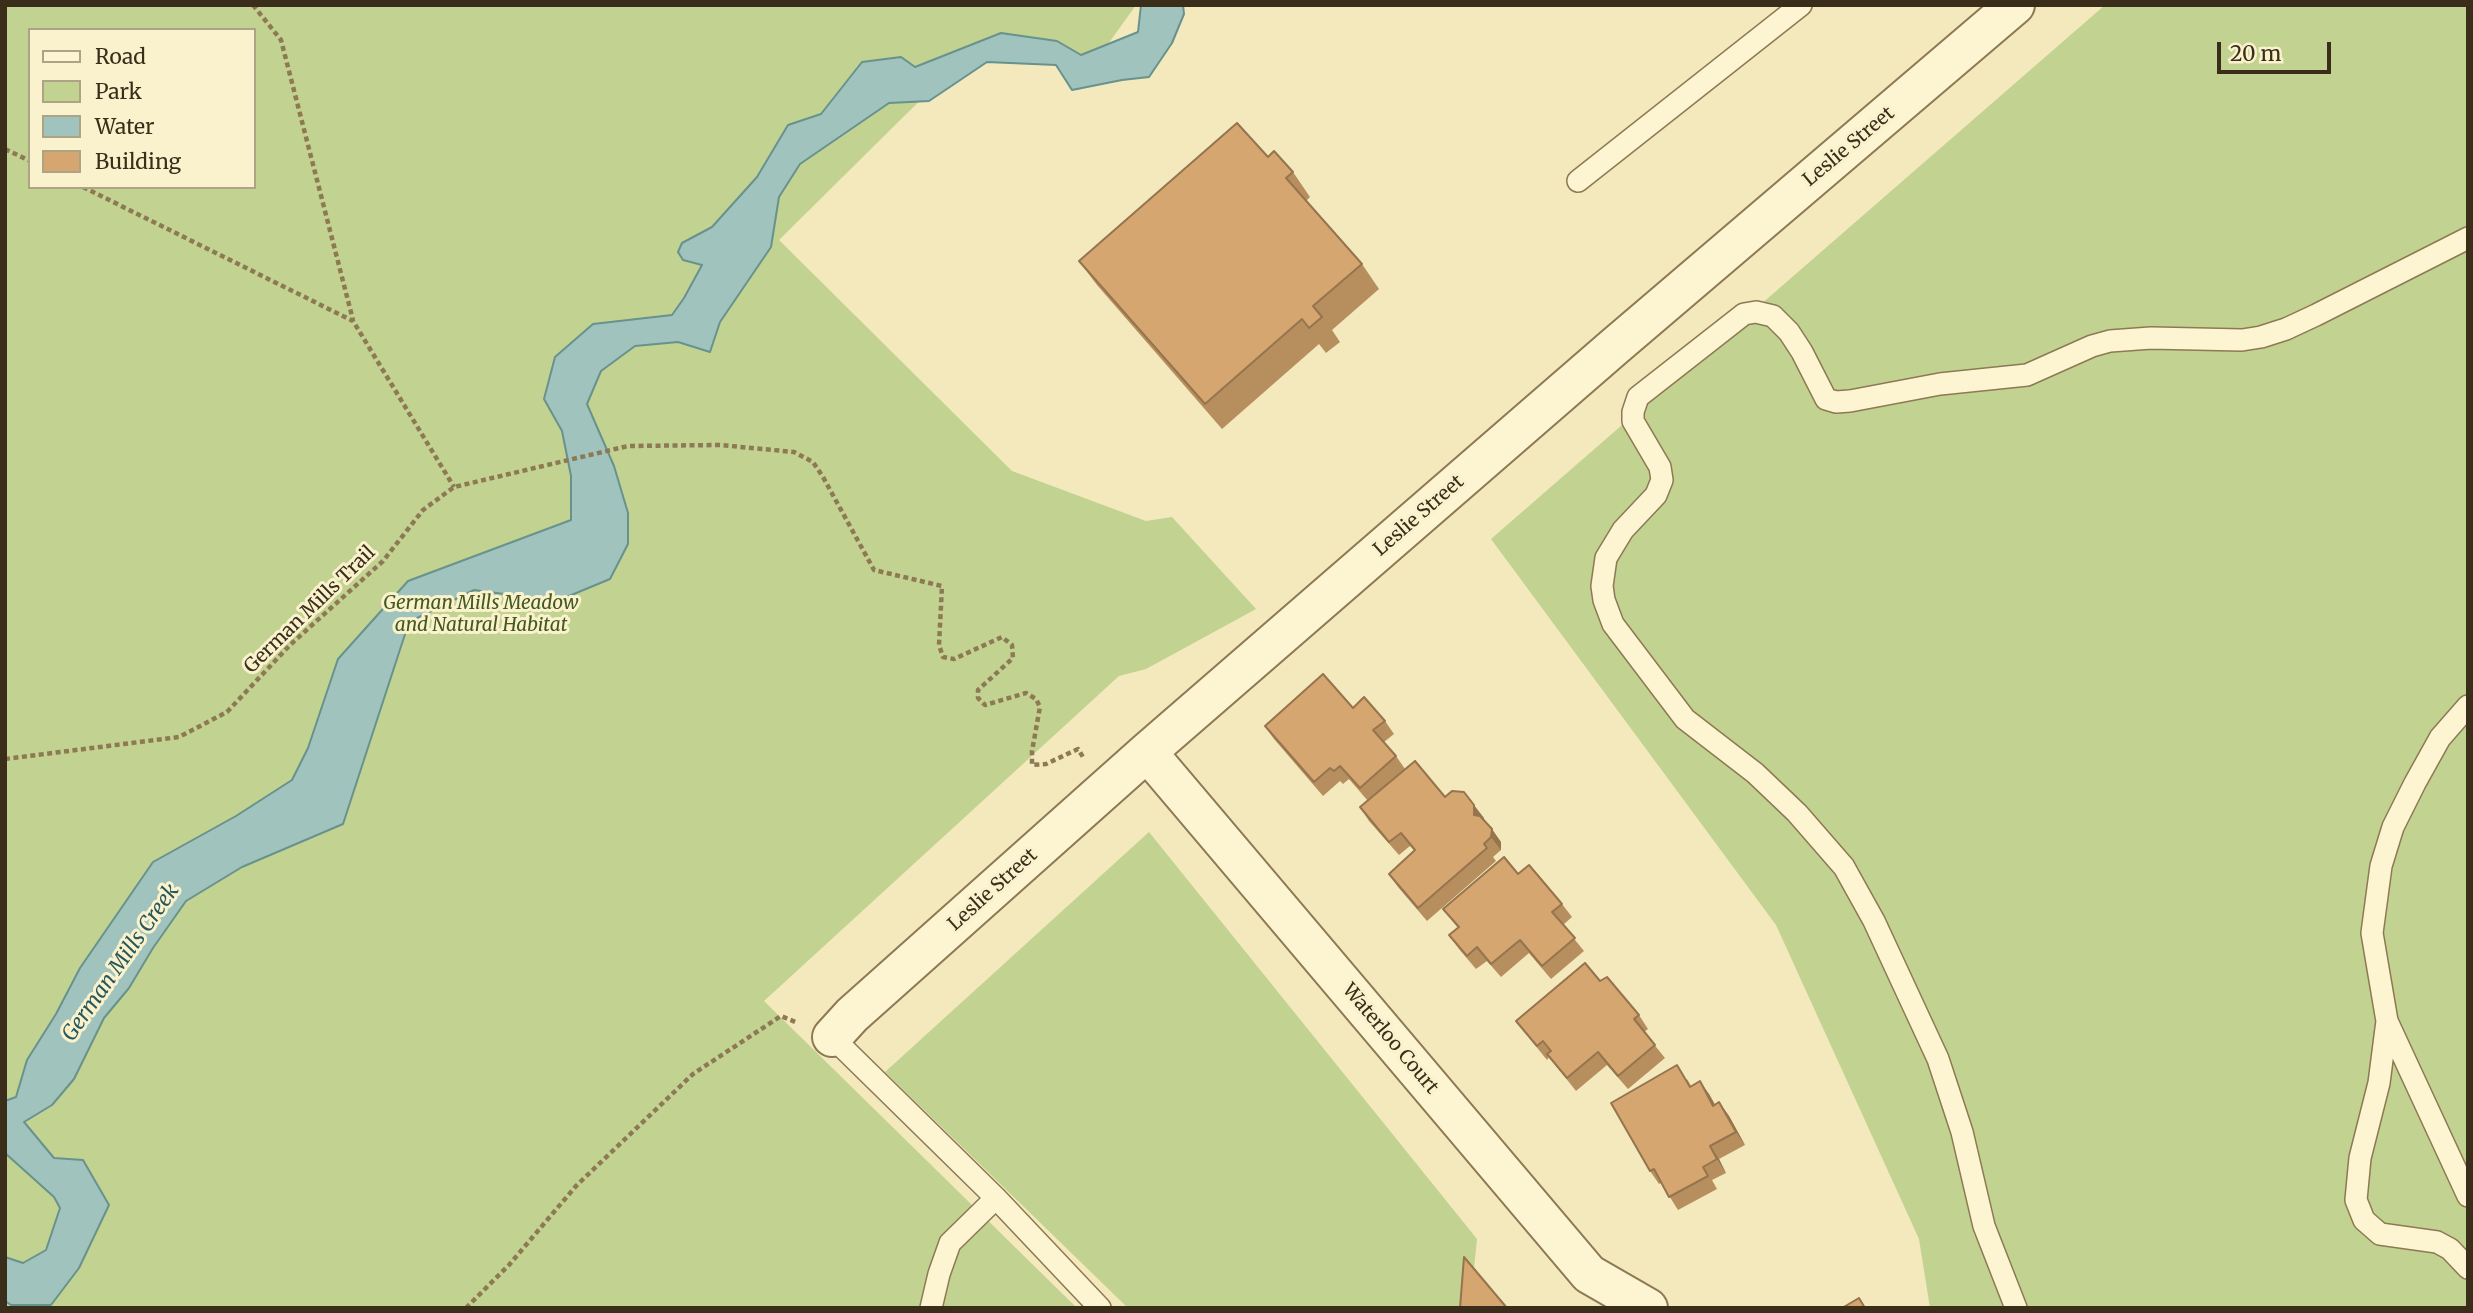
<!DOCTYPE html>
<html>
<head>
<meta charset="utf-8">
<style>
  body { margin:0 }
  #map { position:relative; width:2473px; height:1313px; overflow:hidden; background:#f3e9bd; font-family:Merriweather,serif }
  canvas { display:block }
  .frame { position:absolute; inset:0; border:7px solid #3a2e1b; pointer-events:none }
  .legend { position:absolute; left:28px; top:28px; width:228px; height:161px; box-sizing:border-box; background:#f9f2cd; border:2px solid #ada486; margin:0; padding:9px 12px; list-style:none; font-size:21px; color:#3a2e1b }
  .legend li { display:flex; align-items:center; gap:14px; height:35px }
  .legend b { width:35px; border:2px solid #ada486 }
  .scale { position:absolute; left:2217px; top:42px; width:114px; height:32px; box-sizing:border-box; border:4px solid #3a2e1b; border-top:0; padding-left:9px; font-size:21px; line-height:24px; white-space:nowrap; color:#3a2e1b; -webkit-text-stroke:5px #f9f2cd; paint-order:stroke }
</style>
</head>
<body>
<div id="map">
<canvas width="2473" height="1313"></canvas>
<div class="frame"></div>
<ul class="legend">
<li><b style="height:9px;background:#fdf5d1"></b>Road</li>
<li><b style="height:19px;background:#c2d290"></b>Park</li>
<li><b style="height:19px;background:#a1c3be"></b>Water</li>
<li><b style="height:19px;background:#d5a66f"></b>Building</li>
</ul>
<div class="scale">20 m</div>
</div>
<script>
const ctx = document.querySelector('canvas').getContext('2d');
ctx.lineJoin = 'round';
function fill(path, color) {
  ctx.fillStyle = color;
  ctx.fill(path, 'evenodd');
}
function toPath(rows) {
  const path = new Path2D();
  for (const r of rows) {
    path.moveTo(r[0], r[1]);
    for (let i = 2; i < r.length; i += 2) path.lineTo(r[i], r[i + 1]);
  }
  return path;
}
function stroke(path, color, width, dash) {
  ctx.strokeStyle = color;
  ctx.lineWidth = width;
  ctx.lineCap = dash ? 'butt' : 'round';
  ctx.setLineDash(dash || []);
  ctx.stroke(path);
}
function label(font, color, halo, rows, align = 'center') {
  ctx.font = font + ' Merriweather,serif';
  ctx.lineWidth = 6;
  ctx.setLineDash([]);
  ctx.textBaseline = 'middle';
  ctx.strokeStyle = halo;
  ctx.fillStyle = color;
  for (const [text, x, y, turn = 0] of rows) {
    ctx.save();
    ctx.translate(x, y);
    ctx.rotate((+turn || 0) * Math.PI / 180);
    ctx.textAlign = isNaN(turn) ? turn : align;
    if (halo) ctx.strokeText(text, 0, 0);
    ctx.fillText(text, 0, 0);
    ctx.restore();
  }
}
fill(toPath([
  [5,5,1136,5,1096,61,975,46,779,240,1012,471,1146,521,1172,517,1256,609,1146,669,1119,676,764,1001,1077,1308,5,1308],
  [30,30,254,30,254,187,30,187],
  [2105,5,2468,5,2468,1308,1930,1308,1919,1239,1776,925,1491,539],
  [1149,832,1477,1239,1470,1308,1128,1308,885,1072]
]), '#c2d290');
const water = toPath([
  [1141,5,1183,5,1184,14,1172,43,1149,77,1122,80,1072,90,1056,65,987,62,929,101,889,103,800,164,779,197,771,247,720,322,710,352,678,342,635,346,601,371,587,404,614,466,628,513,628,544,610,579,557,601,474,590,409,622,343,824,242,867,186,901,153,948,129,988,104,1018,74,1079,52,1105,24,1122,54,1158,83,1160,109,1205,79,1268,51,1305,11,1305,5,1301,5,1257,23,1263,46,1250,60,1208,54,1197,5,1153,5,1101,16,1097,27,1060,56,1014,80,968,153,862,236,816,292,780,308,748,338,659,408,581,571,520,571,476,562,431,544,399,555,357,593,324,672,315,684,298,702,265,683,260,678,252,682,243,712,227,757,177,788,125,821,114,862,62,901,57,915,67,1001,33,1057,41,1081,55,1138,32,1141,5]
]);
fill(water, '#a1c3be');
stroke(water, '#68928d', 2);
const service = toPath([
  [1578,181,1801,5],
  [2468,706,2440,738,2415,783,2393,827,2381,866,2372,933,2387,1021,2379,1083,2360,1158,2356,1200,2364,1220,2380,1234,2437,1242,2450,1249,2468,1268],
  [2387,1021,2468,1196],
  [832,1037,996,1198,1100,1308],
  [931,1308,939,1274,950,1243,996,1198],
  [2016,1308,1984,1226,1962,1132,1938,1059,1874,921,1844,867,1797,813,1755,773,1685,719,1613,624,1604,600,1602,586,1606,558,1623,530,1656,495,1662,480,1660,467,1633,421,1633,412,1638,397,1744,314,1756,312,1773,316,1789,332,1802,352,1826,399,1836,402,1850,401,1940,384,2027,375,2092,346,2110,341,2151,338,2242,340,2261,337,2286,329,2316,315,2468,238]
]);
const minor = toPath([
  [1147,752,1589,1274,1648,1308],
  [832,1037,852,1015,1147,752,1614,347,2015,5]
]);
stroke(service, '#8d7954', 24);
stroke(minor, '#8d7954', 42);
stroke(toPath([
  [253,5,281,40,353,320],
  [5,149,30,161],
  [83,187,353,321,454,487],
  [5,759,179,737,227,712,290,645,383,561,423,510,454,487,628,446,720,445,794,452,813,462,823,477,874,570,942,586,939,645,943,657,954,659,1002,637,1012,645,1013,658,978,690,978,698,985,705,1026,693,1036,699,1040,707,1032,751,1032,765,1046,764,1078,749,1083,757],
  [466,1308,509,1265,576,1186,693,1074,781,1016,798,1023]
]), '#8d7954', 4.5, [5, 3.5]);
stroke(service, '#fdf5d1', 21);
stroke(minor, '#fdf5d1', 38);
fill(toPath([
  [1268,157,1293,172,1310,197,1306,201,1362,264,1379,289,1332,330,1340,342,1326,353,1319,344,1222,429,1097,285,1079,261],
  [1353,708,1385,721,1394,734,1384,742,1396,756,1405,769,1445,797,1484,818,1484,821,1501,842,1501,850,1493,857,1496,861,1427,921,1398,887,1389,874,1415,851,1410,846,1399,855,1369,821,1360,807,1368,801,1349,779,1343,784,1340,781,1323,796,1274,739,1265,726],
  [1518,874,1562,904,1572,917,1563,925,1584,951,1551,979,1529,953,1501,977,1487,961,1476,969,1459,949,1449,935,1458,928,1443,909],
  [1600,981,1639,1015,1648,1029,1644,1032,1665,1058,1628,1089,1607,1065,1576,1091,1549,1057,1547,1060,1526,1034,1516,1021],
  [1687,1079,1691,1086,1709,1094,1715,1105,1719,1102,1729,1116,1745,1145,1719,1159,1726,1173,1712,1180,1717,1189,1678,1210,1661,1183,1659,1184,1650,1171]
]), '#b78f5f');
fill(toPath([
  [1474,805,1484,818,1483,828,1474,815],
  [1492,829,1501,842,1501,850,1491,837],
  [1700,1081,1709,1094,1723,1119,1713,1106],
  [1719,1102,1729,1116,1745,1145,1736,1132],
  [1710,1146,1719,1159,1726,1173,1717,1159]
]), '#95744e');
const building = toPath([
  [1237,123,1268,157,1274,151,1293,172,1286,178,1362,264,1313,306,1322,317,1309,328,1302,319,1205,404,1079,261,1237,123],
  [1323,674,1353,708,1364,697,1385,721,1373,730,1396,756,1360,788,1340,766,1334,771,1330,768,1314,782,1265,726,1323,674],
  [1415,761,1445,797,1452,791,1464,792,1474,805,1474,815,1480,816,1492,829,1491,837,1484,844,1487,848,1418,908,1389,874,1415,850,1401,833,1389,842,1360,807,1415,761],
  [1504,857,1518,874,1529,865,1562,904,1552,912,1575,938,1542,966,1520,940,1491,964,1477,947,1467,956,1449,935,1459,927,1443,909,1504,857],
  [1585,963,1600,981,1607,977,1639,1015,1634,1019,1655,1045,1618,1076,1598,1052,1567,1078,1547,1054,1551,1051,1543,1041,1537,1046,1516,1021,1585,963],
  [1677,1065,1690,1087,1700,1081,1713,1106,1719,1102,1736,1132,1710,1146,1717,1159,1703,1167,1708,1176,1669,1197,1654,1169,1650,1171,1611,1103,1677,1065],
  [1464,1257,1507,1308,1460,1308,1464,1257],
  [1859,1298,1865,1308,1842,1308,1859,1298]
]);
fill(building, '#d5a66f');
stroke(building, '#95744e', 2);
label('19px', '#3a2e1b', '#f9f2cd', [
  ["Leslie Street",1849,147,-40],
  ["Leslie Street",1419,516,-41],
  ["German Mills Trail",310,610,-44],
  ["Leslie Street",993,890,-42],
  ["Waterloo Court",1390,1039,50]
]);
label('italic 19px', '#43591f', '#f9f2cd', [
  ["German Mills Meadow",481,604],
  ["and Natural Habitat",481,626]
]);
label('italic 21px', '#28585c', '#f9f2cd', [
  ["German Mills Creek",121,963,-55]
]);
</script>
</body>
</html>
